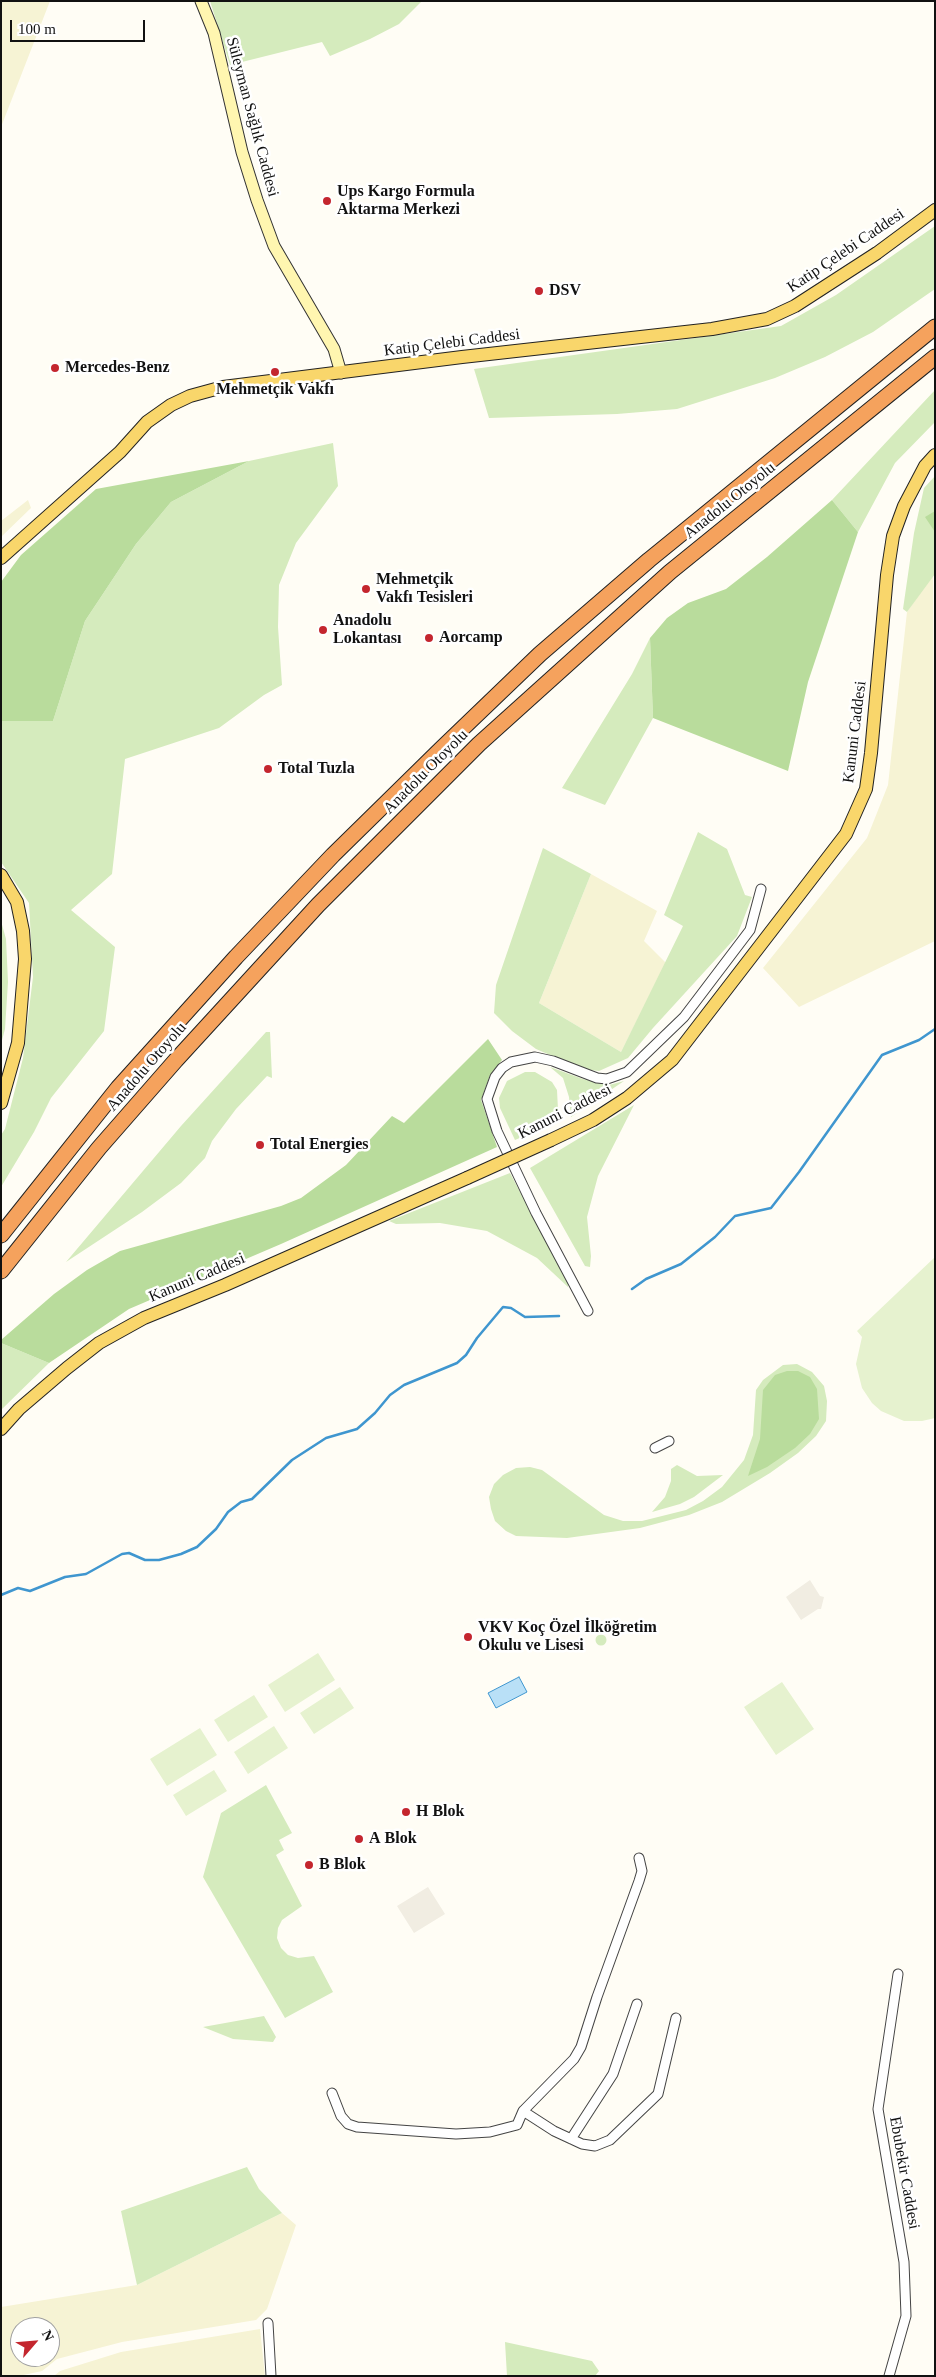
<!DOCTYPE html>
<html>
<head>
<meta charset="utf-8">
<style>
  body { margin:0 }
  #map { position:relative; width:936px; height:2377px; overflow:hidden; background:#fffdf5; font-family:Georgia,serif }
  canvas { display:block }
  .frame { position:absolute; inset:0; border:2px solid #111; pointer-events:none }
  .north { position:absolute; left:10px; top:2317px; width:50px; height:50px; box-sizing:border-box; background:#fff; border:1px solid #a0a0a0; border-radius:50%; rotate:63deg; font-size:14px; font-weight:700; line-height:20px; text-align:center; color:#111 }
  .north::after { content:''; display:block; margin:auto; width:18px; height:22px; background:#c4262e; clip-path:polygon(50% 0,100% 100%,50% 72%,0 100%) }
  .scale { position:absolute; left:10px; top:20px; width:135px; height:22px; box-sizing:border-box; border:2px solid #111; border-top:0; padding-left:6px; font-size:15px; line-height:18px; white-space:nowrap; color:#111; -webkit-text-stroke:4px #fff; paint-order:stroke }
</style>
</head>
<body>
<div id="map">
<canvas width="936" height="2377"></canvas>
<div class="frame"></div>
<div class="north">N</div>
<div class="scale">100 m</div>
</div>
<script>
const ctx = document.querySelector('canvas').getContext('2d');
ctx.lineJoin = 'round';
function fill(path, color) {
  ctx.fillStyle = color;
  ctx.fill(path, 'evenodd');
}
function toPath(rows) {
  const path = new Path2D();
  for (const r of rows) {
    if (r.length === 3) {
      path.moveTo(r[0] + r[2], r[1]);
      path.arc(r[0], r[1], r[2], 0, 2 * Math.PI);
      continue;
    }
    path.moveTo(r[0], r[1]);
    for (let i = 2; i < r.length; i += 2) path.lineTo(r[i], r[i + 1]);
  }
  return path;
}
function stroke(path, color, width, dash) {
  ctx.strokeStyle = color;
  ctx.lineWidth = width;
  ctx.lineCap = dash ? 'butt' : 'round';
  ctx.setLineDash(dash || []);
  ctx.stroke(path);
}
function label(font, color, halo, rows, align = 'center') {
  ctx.font = font + ' Georgia,serif';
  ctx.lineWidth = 5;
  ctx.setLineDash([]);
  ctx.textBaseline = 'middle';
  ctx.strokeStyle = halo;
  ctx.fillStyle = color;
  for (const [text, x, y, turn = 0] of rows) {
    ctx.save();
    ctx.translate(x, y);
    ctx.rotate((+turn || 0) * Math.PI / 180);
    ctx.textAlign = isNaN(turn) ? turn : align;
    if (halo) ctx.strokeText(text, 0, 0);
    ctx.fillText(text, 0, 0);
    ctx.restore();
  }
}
fill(toPath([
  [1,1,50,1,1,127],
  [28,500,31,508,1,537,1,521],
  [933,573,935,941,799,1007,763,968,867,838,888,785,907,612],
  [591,874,657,911,644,941,666,963,621,1052,539,1003],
  [282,2213,296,2225,267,2309,256,2320,122,2342,57,2359,42,2371,19,2376,1,2376,1,2307,137,2285],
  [20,2327,50,2327,50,2357,20,2357],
  [260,2329,265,2376,54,2376,60,2371,121,2352]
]), '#f6f3d4');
fill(toPath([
  [210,1,422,1,399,24,370,39,330,56,322,42,230,65],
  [935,226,935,289,873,332,825,357,775,378,677,409,617,414,489,418,474,369,781,326,836,295],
  [935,390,935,422,895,463,858,532,832,500],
  [333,443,338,486,296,543,279,585,278,627,282,685,264,695,219,728,125,759,112,874,71,910,115,947,104,1031,51,1098,34,1132,1,1187,1,1135,5,1129,23,1058,33,977,29,903,1,862,1,721,53,721,85,621,136,544,171,502,249,461],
  [935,476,935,574,907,612,903,609,914,533,924,488],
  [650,638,653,718,605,805,562,788,632,674],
  [698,832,727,849,745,895,752,897,737,936,653,1028,628,1058,599,1071,583,1069,536,1049,512,1031,494,1013,496,985,543,848,591,874,539,1003,621,1052,683,926,664,915],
  [1,921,6,939,8,982,5,1029,1,1044],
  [266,1032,270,1032,272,1078,267,1076,236,1109,212,1141,205,1158,181,1183,142,1212,66,1262,181,1126],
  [550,1067,583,1079,609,1085,624,1081,571,1117,569,1097,563,1078],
  [525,1072,535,1072,552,1082,557,1090,558,1110,554,1119,547,1126,515,1140,500,1108,499,1098,507,1081],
  [634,1105,598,1176,587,1217,591,1256,590,1267,585,1266,530,1168],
  [510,1173,568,1282,568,1287,537,1258,487,1231,440,1223,396,1224,389,1221],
  [1,1343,49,1363,1,1410],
  [797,1364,812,1372,824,1386,827,1401,826,1421,816,1436,798,1453,770,1473,722,1502,689,1515,640,1528,567,1538,516,1536,506,1531,495,1521,491,1509,489,1497,494,1484,503,1475,516,1468,530,1467,542,1470,604,1515,623,1521,642,1521,686,1510,703,1501,722,1487,744,1460,753,1435,756,1390,763,1380,783,1365],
  [677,1465,697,1476,723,1475,694,1497,680,1504,652,1512,665,1497,671,1481,671,1469],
  [601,1640,5.5],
  [266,1785,292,1833,279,1840,284,1850,276,1855,302,1906,282,1920,278,1928,277,1938,281,1948,288,1955,298,1958,314,1956,333,1992,285,2018,203,1877,221,1813],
  [264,2016,276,2037,273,2042,233,2039,203,2027],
  [247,2167,259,2189,282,2213,137,2285,121,2211],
  [505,2342,592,2361,599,2371,595,2376,507,2376]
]), '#d5ebbd');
fill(toPath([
  [249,461,171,502,136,544,85,621,53,721,1,721,1,582,21,555,96,489],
  [832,500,858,532,808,682,788,771,653,718,650,638,667,618,688,603,726,589,767,557],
  [935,511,935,532,925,517],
  [488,1039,502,1060,490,1075,481,1100,497,1147,281,1244,129,1309,49,1363,1,1343,1,1340,54,1294,87,1270,120,1251,281,1206,301,1198,346,1165,392,1116,404,1123],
  [787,1371,798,1371,810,1377,817,1389,819,1419,810,1434,795,1448,767,1467,748,1476,760,1439,763,1390,775,1375]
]), '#b9dc9c');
fill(toPath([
  [935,1257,935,1418,922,1421,904,1421,881,1411,872,1403,862,1388,856,1364,862,1337,857,1331],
  [318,1653,335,1680,285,1712,268,1685],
  [782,1682,814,1729,776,1755,744,1707],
  [340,1687,354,1708,314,1734,300,1713],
  [254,1695,268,1717,228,1742,214,1720],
  [274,1726,288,1748,248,1774,234,1752],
  [200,1728,217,1755,167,1786,150,1759],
  [214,1770,227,1791,186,1816,173,1795]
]), '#e6f2cf');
fill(toPath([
  [810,1580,820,1596,824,1597,821,1609,818,1609,801,1620,786,1597],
  [428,1887,445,1914,414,1933,397,1906]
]), '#f1ede2');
const water = toPath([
  [519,1677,527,1692,496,1708,488,1693,519,1677]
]);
fill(water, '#b9e0f7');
stroke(water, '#3f96cf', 1);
stroke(toPath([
  [632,1289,646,1279,681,1264,715,1237,735,1216,771,1208,799,1172,882,1055,919,1040,935,1029],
  [1,1595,18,1588,30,1591,65,1577,86,1574,122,1554,129,1553,145,1560,159,1560,181,1554,197,1547,216,1529,228,1512,241,1502,252,1499,292,1460,326,1438,357,1429,375,1413,390,1395,404,1385,457,1363,466,1355,477,1338,503,1307,511,1308,525,1317,559,1316]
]), '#3f96cf', 2.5);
const street = toPath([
  [588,1311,536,1213,497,1131,487,1099,495,1077,502,1068,511,1062,535,1057,553,1061,597,1078,607,1079,627,1072,684,1017,750,930,761,889],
  [655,1448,669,1441],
  [332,2093,341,2116,348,2124,357,2127,456,2134,490,2132,517,2125,523,2111,574,2059,581,2047,597,1997,639,1881,642,1871,639,1858],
  [523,2111,554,2131,582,2144,595,2146,610,2140,658,2094,676,2018],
  [571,2139,613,2074,637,2004],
  [268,2323,271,2376],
  [889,2376,906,2316,904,2262,878,2109,898,1974]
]);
const secondary = toPath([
  [201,1,214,33,242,152,257,200,274,246,334,349,341,373]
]);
const primary = toPath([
  [1,558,120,452,147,422,171,405,190,396,223,387,462,357,712,329,767,319,795,306,877,253,935,210],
  [1,875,17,902,23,931,25,959,18,1043,1,1103],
  [551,1140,593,1120,627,1098,672,1060,846,834,866,789,871,753,887,575,893,536,904,506,925,466,935,455],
  [1,1429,19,1409,67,1368,99,1343,144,1318,225,1285,467,1178]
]);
const highway = toPath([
  [1,1235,118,1088,236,957,333,855,441,749,540,654,649,560,935,327],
  [1,1271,99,1148,176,1060,318,905,479,744,670,572,935,357]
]);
stroke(street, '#444', 11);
stroke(secondary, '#333', 13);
stroke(primary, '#222', 14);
stroke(highway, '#222', 17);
stroke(street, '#fff', 9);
stroke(secondary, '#fff6b0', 11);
stroke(primary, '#f9d66b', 12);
stroke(highway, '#f5a25d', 15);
const primaryBridge = toPath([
  [467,1178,551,1140]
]);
stroke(primaryBridge, '#222', 14, []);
stroke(primaryBridge, '#f9d66b', 12);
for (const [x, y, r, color] of [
  [327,201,5,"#c4262e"],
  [539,291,5,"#c4262e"],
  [55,368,5,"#c4262e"],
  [275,372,5,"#c4262e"],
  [366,589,5,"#c4262e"],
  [323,630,5,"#c4262e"],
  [429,638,5,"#c4262e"],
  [268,769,5,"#c4262e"],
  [260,1145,5,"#c4262e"],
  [468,1637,5,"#c4262e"],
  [406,1812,5,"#c4262e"],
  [359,1839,5,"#c4262e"],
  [309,1865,5,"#c4262e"]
]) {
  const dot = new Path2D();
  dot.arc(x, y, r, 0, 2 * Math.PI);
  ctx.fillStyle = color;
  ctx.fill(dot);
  stroke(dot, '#fff', 2);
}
label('16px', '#111', '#fff', [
  ["Süleyman Sağlık Caddesi",252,117,75],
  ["Katip Çelebi Caddesi",846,251,-34],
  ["Katip Çelebi Caddesi",452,343,-7],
  ["Anadolu Otoyolu",730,501,-39],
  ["Kanuni Caddesi",855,732,-83],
  ["Anadolu Otoyolu",426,772,-45],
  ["Anadolu Otoyolu",147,1067,-49],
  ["Kanuni Caddesi",565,1112,-27],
  ["Kanuni Caddesi",197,1278,-23],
  ["Ebubekir Caddesi",904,2173,80]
]);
label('bold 16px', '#111', '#fff', [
  ["Ups Kargo Formula",337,192],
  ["Aktarma Merkezi",337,210],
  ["DSV",549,291],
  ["Mercedes-Benz",65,368],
  ["Mehmetçik Vakfı",275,390,"center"],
  ["Mehmetçik",376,580],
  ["Vakfı Tesisleri",376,598],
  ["Anadolu",333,621],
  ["Lokantası",333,639],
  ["Aorcamp",439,638],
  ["Total Tuzla",278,769],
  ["Total Energies",270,1145],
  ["VKV Koç Özel İlköğretim",478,1628],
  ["Okulu ve Lisesi",478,1646],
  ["H Blok",416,1812],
  ["A Blok",369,1839],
  ["B Blok",319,1865]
], 'left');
</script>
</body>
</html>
